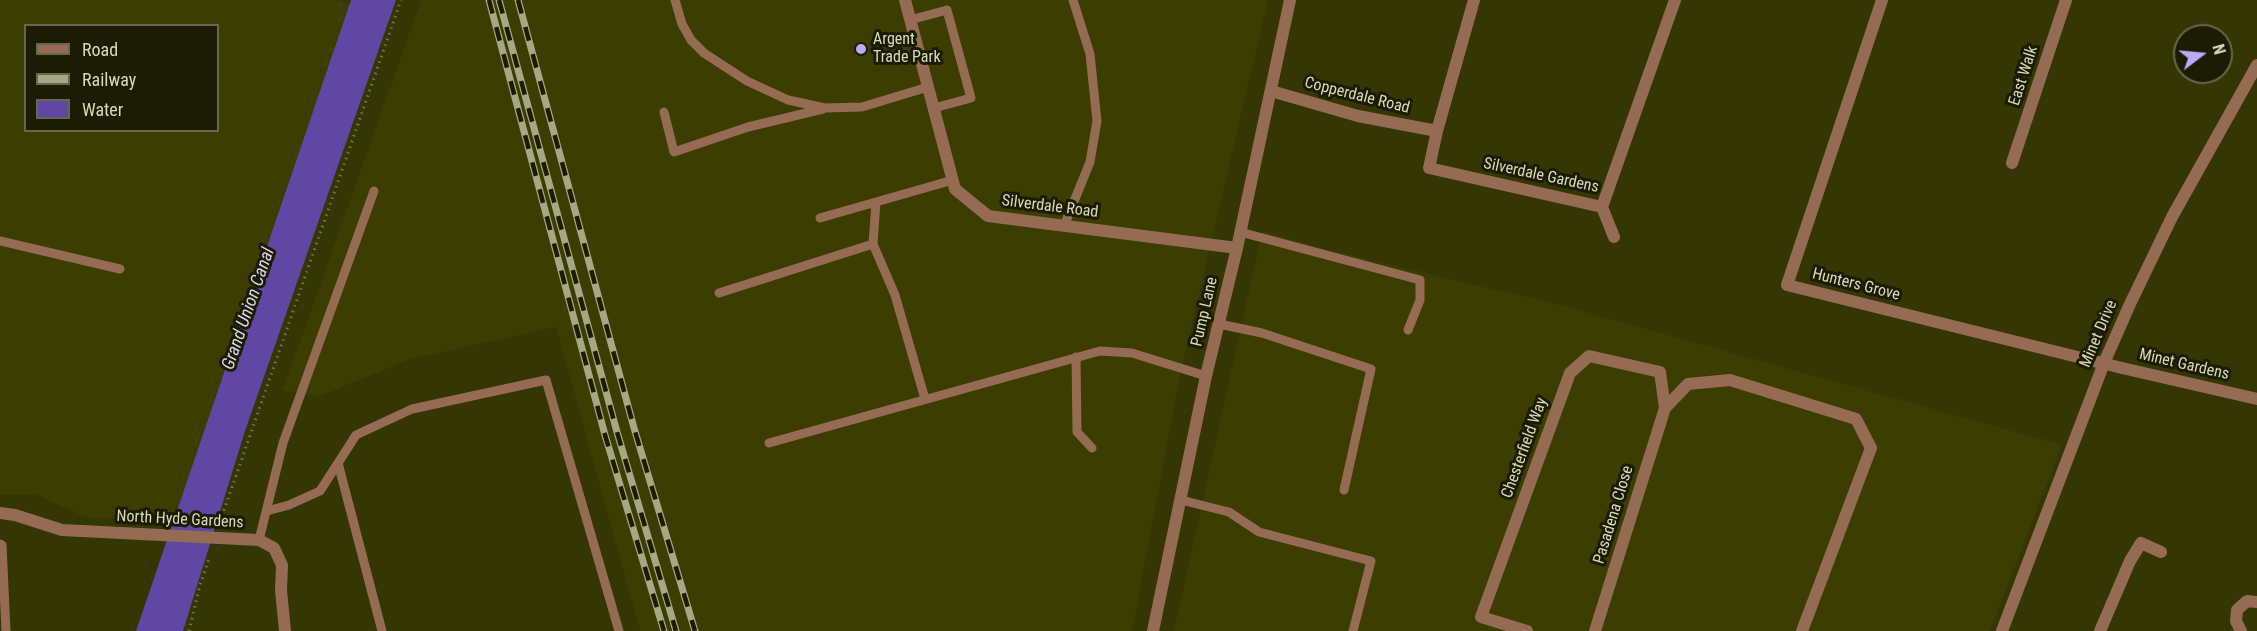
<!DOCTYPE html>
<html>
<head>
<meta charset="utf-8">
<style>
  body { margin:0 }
  #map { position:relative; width:2257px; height:631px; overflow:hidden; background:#343603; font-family:"Roboto Condensed",sans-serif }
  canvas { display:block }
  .legend { position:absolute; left:24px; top:24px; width:195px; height:108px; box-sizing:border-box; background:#1b1c03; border:2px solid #66684d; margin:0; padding:8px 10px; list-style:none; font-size:18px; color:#d7dabb }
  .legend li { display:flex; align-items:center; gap:12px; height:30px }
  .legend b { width:30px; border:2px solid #66684d }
  .north { position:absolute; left:2173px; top:24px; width:60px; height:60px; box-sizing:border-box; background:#1b1c03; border:2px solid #66684d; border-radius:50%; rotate:74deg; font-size:16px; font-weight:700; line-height:24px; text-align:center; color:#d7dabb }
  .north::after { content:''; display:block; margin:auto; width:21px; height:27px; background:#b8abf7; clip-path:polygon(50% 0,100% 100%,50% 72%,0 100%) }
</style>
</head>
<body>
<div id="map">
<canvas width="2257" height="631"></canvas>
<ul class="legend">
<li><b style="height:8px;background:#956c53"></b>Road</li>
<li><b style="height:8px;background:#a6a883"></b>Railway</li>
<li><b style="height:16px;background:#5f47a3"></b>Water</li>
</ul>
<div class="north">N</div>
</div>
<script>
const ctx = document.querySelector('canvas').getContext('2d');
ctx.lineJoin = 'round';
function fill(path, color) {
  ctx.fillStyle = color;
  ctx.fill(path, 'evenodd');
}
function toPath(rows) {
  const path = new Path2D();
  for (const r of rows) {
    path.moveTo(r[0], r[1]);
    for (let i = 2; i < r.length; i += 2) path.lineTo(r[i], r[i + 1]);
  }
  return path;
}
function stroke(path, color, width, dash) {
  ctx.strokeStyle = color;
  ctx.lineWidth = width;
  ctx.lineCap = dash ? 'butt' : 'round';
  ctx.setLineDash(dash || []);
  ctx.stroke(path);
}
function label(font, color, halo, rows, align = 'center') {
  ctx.font = font + ' "Roboto Condensed",sans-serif';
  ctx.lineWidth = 6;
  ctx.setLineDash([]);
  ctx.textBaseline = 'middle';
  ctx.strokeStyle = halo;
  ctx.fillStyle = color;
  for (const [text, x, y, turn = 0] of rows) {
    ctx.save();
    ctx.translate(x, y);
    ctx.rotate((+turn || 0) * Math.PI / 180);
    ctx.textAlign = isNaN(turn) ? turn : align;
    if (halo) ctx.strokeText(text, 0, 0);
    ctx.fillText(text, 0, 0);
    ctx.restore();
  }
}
fill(toPath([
  [0,0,337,0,351,4,174,521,92,518,78,514,37,495,0,495],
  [26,26,218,26,218,130,26,130],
  [421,0,1268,0,1180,376,1132,631,640,631,556,327,411,359,318,397,283,390],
  [1262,231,1334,251,1564,306,2062,445,1990,631,1174,631]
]), '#3b3d01');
fill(toPath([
  [351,0,396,0,245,431,183,631,136,631]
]), '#5f47a3');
stroke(toPath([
  [220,522,401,0],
  [189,631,200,585,210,556]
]), '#74764b', 3, [1.5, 4.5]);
stroke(toPath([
  [675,0,682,24,691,40,704,53,747,81,788,100,825,108,862,107,928,87],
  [910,20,947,10,971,98,934,108],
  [664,112,674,152,748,127,823,109],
  [820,218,953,180],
  [1064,226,1090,162,1097,121,1090,54,1073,0],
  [1240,232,1420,280,1420,300,1408,330],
  [0,241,120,269],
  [873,244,895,295,925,399],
  [719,293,873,244,876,202],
  [1219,324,1262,333,1371,369,1344,490],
  [1076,357,1077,432,1092,448],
  [769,443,1100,351,1132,353,1206,376],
  [338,463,382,631],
  [1181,500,1229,512,1259,532,1371,561,1353,631],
  [267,511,289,505,320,491,356,435,412,409,546,380,619,631],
  [259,540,283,443,374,191],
  [0,544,2,545,6,631]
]), '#956c53', 9);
stroke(toPath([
  [905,0,955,189,988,216,1237,248],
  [1474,0,1437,131,1429,168,1602,207,1675,0],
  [1882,0,1787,285,2122,368,2257,399],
  [1271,91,1358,116,1437,131],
  [2012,163,2066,0],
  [1602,207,1614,237],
  [1665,408,1688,384,1730,380,1856,419,1871,448,1802,631],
  [0,513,15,515,62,530,259,540,274,548,282,565,281,590,285,631],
  [1527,631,1481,617,1570,373,1589,356,1660,372,1665,408,1595,631],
  [2002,631,2104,363,2130,304,2172,217,2257,65],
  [2100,631,2130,561,2141,543,2161,552],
  [2241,631,2236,621,2237,610,2247,601,2257,602]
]), '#956c53', 12);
stroke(toPath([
  [1153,631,1206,376,1237,248,1290,0]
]), '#956c53', 12);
const rail = toPath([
  [489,0,605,435,664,631],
  [499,0,617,432,676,631],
  [518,0,634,428,695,631]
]);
stroke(rail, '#a6a883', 7);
stroke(rail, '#1b1c03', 4.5, [14]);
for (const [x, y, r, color] of [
  [861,49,6,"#b8abf7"]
]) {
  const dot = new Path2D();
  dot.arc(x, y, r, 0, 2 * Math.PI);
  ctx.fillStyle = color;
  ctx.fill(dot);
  stroke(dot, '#1b1c03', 2);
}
label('16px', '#d7dabb', '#1b1c03', [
  ["Argent",873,40],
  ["Trade Park",873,58]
], 'left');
label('16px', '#d7dabb', '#1b1c03', [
  ["East Walk",2024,76,-72],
  ["Copperdale Road",1357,96,14],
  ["Silverdale Gardens",1541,176,12],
  ["Silverdale Road",1050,207,7],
  ["Hunters Grove",1856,285,14],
  ["Pump Lane",1205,312,-77],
  ["Minet Drive",2099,334,-67],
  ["Minet Gardens",2184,365,13],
  ["Chesterfield Way",1525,448,-70],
  ["Pasadena Close",1614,515,-73],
  ["North Hyde Gardens",180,520,3]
]);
label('italic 18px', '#d8d5ee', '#1b1c03', [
  ["Grand Union Canal",249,309,-71]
]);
</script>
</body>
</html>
